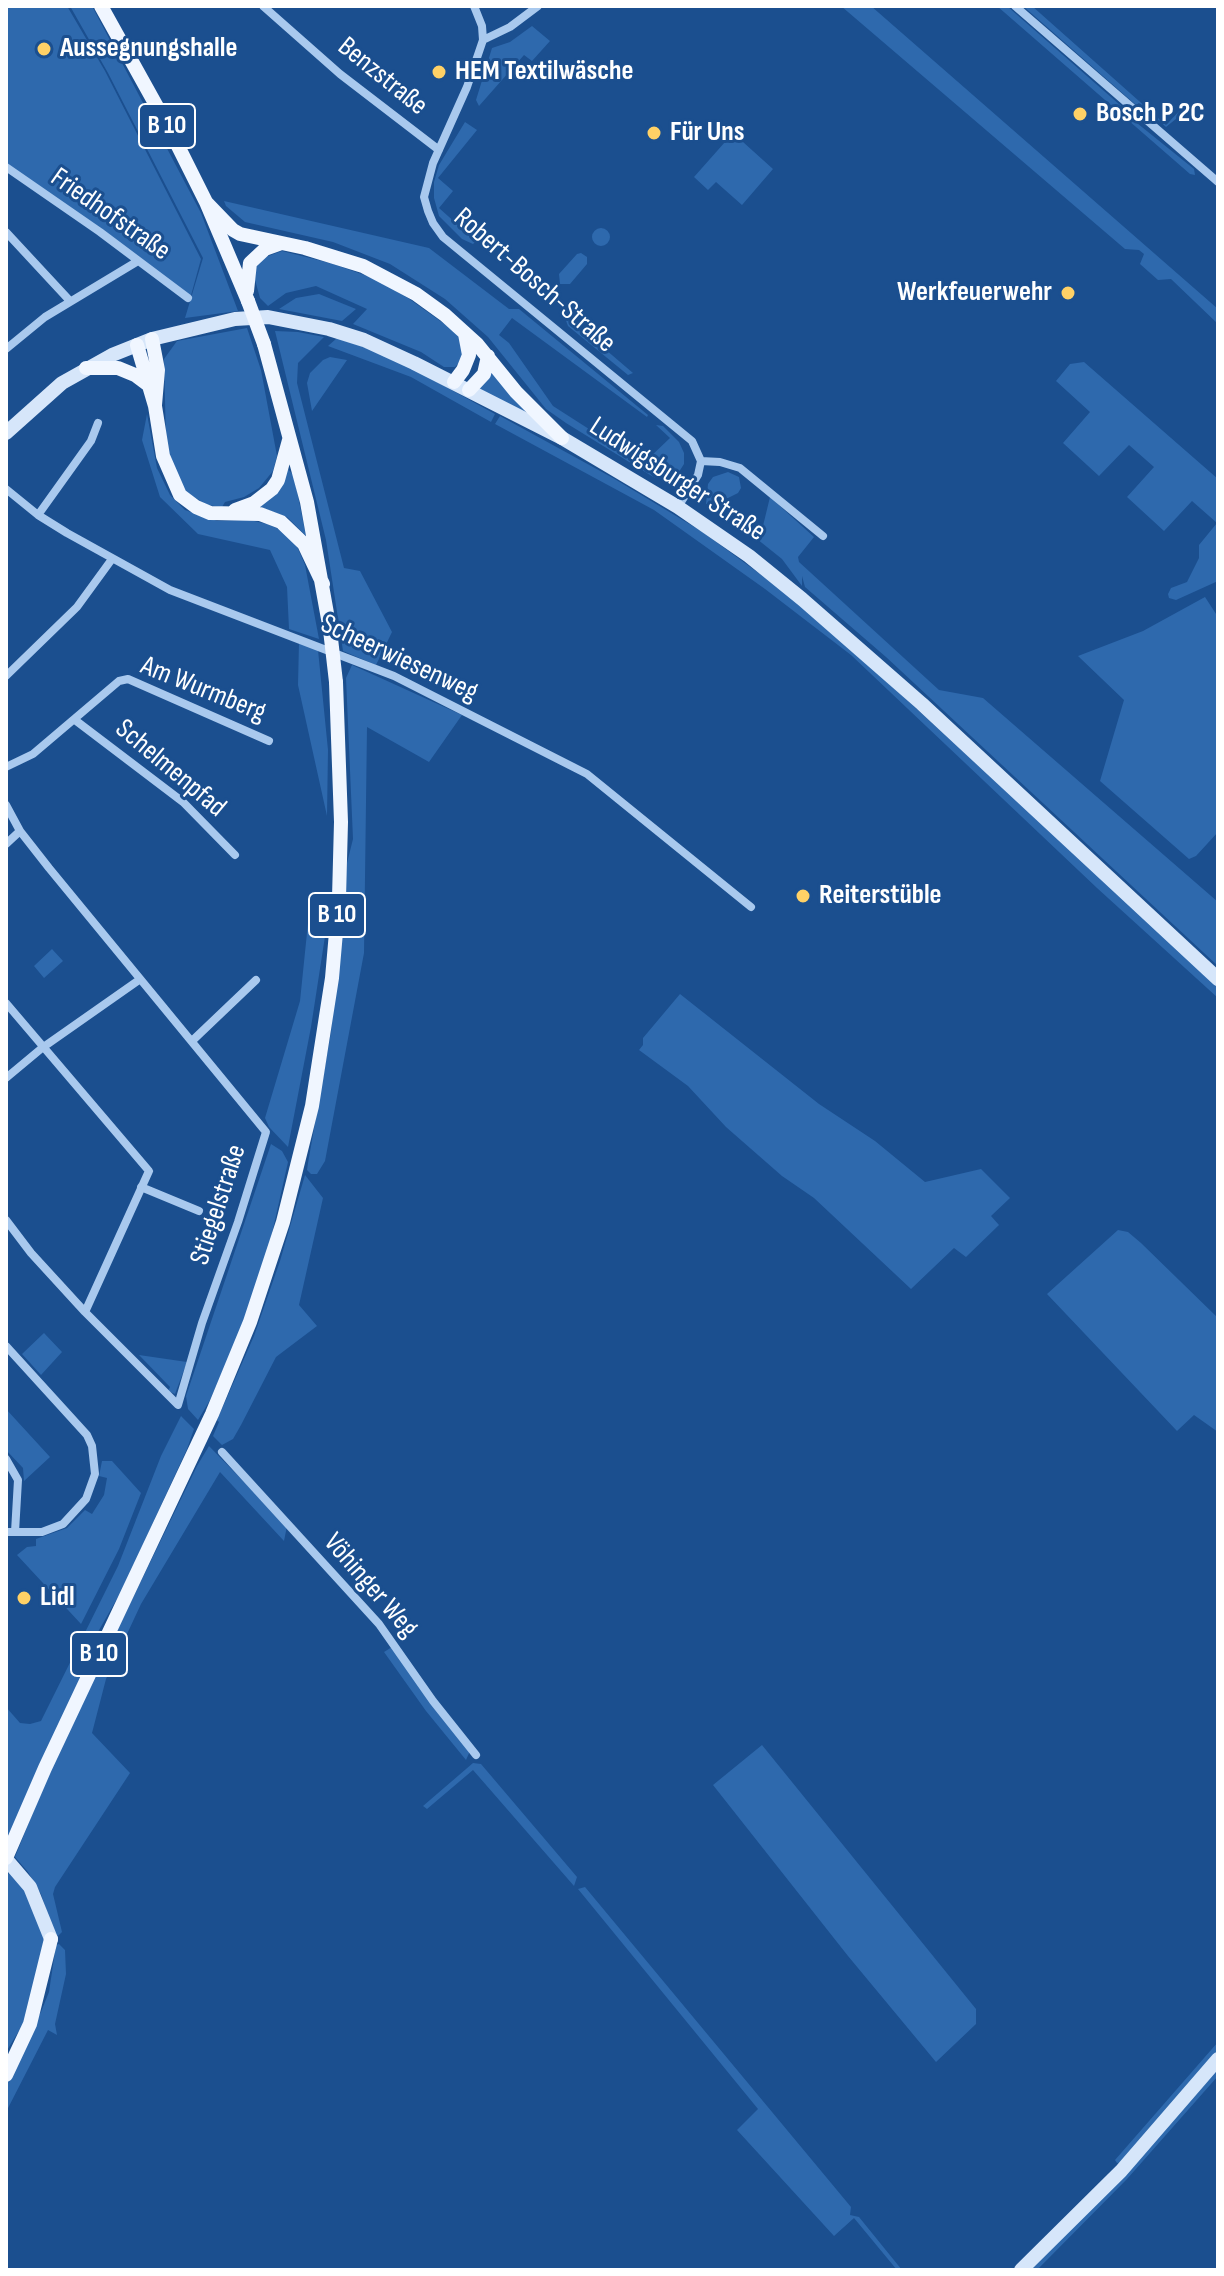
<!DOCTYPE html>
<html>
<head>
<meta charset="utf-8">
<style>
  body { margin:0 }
  #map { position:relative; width:1224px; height:2276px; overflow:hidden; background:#1b4f8f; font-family:"Sofia Sans Condensed",sans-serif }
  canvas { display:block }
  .frame { position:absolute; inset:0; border:8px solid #fff; pointer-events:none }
</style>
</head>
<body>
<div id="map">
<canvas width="1224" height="2276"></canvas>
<div class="frame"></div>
</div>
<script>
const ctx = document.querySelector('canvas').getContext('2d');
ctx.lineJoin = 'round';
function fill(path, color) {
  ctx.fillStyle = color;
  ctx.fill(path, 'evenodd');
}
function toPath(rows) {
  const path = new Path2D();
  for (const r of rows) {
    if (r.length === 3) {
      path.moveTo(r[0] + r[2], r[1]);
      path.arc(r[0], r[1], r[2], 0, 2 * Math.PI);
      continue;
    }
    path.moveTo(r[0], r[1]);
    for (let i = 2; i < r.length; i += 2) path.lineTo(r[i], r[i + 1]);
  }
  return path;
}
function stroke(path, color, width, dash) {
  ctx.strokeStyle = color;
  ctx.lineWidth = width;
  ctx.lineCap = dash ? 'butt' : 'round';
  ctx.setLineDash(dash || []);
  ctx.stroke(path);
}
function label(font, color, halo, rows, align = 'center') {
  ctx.font = font + ' "Sofia Sans Condensed",sans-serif';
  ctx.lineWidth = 6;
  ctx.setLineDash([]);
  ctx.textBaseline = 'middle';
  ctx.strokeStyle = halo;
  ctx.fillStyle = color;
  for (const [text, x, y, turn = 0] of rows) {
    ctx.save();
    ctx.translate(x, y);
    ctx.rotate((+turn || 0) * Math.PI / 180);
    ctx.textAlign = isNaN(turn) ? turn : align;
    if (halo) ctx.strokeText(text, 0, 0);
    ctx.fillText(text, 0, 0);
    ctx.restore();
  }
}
fill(toPath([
  [6,6,67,6,105,71,201,259,190,299,6,166],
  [70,6,92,6,201,213,238,311,185,318,203,258,108,73],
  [841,6,871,6,1218,309,1218,324,1171,279,1158,280,1140,264,1144,254,1139,250,1125,249],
  [997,6,1007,6,1128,112,1127,115,1194,169,1195,175,1190,174],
  [1023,6,1032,6,1166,125,1185,105,1187,110,1166,127,1139,103,1136,105],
  [532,26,550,41,532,61,524,55,479,106,476,100,492,48,510,42],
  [465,122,477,130,438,178,453,191,439,208,476,241,473,244,462,239,439,216,434,198,434,182,439,165],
  [733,133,773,169,742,205,716,182,708,190,694,177],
  [224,201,429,248,509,309,519,309,648,415,647,417,512,318,499,335,509,343,553,406,628,454,637,450,648,459,670,438,656,425,663,426,679,442,684,453,684,464,677,475,666,480,655,478,566,423,546,409,488,337,445,299,390,264,333,242,245,222,226,206],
  [601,237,9],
  [282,251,330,263,376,279,408,298,457,333,466,344,463,359,455,367,444,367,421,352,353,324,367,309,316,286,286,293,268,306,260,298,255,280,256,268,260,259],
  [581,253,587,257,587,264,570,284,560,284,559,274,577,254],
  [319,294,356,309,342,321,279,309,296,298],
  [570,308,576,313,571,320,633,373,628,375,568,326,564,315],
  [247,328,261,370,277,456,273,471,259,488,244,497,225,502,222,507,207,505,186,492,175,475,166,442,164,359,177,341],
  [275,331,298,332,324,337,298,363,297,383,344,568,360,571,392,632,376,665,343,651,326,540],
  [337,338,388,355,495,414,491,422,411,377,328,346],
  [330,357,347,360,312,411,307,383,310,373,323,360],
  [1084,362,1218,479,1218,581,1176,600,1169,598,1168,594,1171,588,1187,582,1199,558,1199,545,1217,523,1192,501,1164,531,1127,497,1154,467,1129,445,1099,476,1063,443,1090,412,1056,381,1070,364],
  [487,365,562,438,469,390],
  [147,414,157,468,170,495,185,510,217,521,250,520,267,524,281,530,296,544,305,565,319,639,289,629,287,587,270,550,198,534,160,497,142,440],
  [500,416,613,478,701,531,808,609,1218,986,1218,998,1097,888,851,655,765,589,654,510,495,424],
  [288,469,294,476,306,536,287,517,260,507,282,483],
  [728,472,739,477,741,488,738,493,714,505,706,504,708,484,713,477],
  [770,497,814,537,798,557,799,562,939,690,983,698,1218,902,1218,966,886,657,805,587,802,576,802,586,782,559,757,539,762,530],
  [1205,597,1218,617,1218,832,1196,856,1189,859,1100,781,1124,700,1078,656,1143,631],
  [299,642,318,650,328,750,327,816,298,685],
  [352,665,462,715,429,762,367,727,364,953,325,1161,317,1174,311,1174,307,1170,308,1163,331,1032,347,863,353,839,346,678],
  [327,893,331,895,330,904,311,1027,288,1147,269,1127,265,1118,300,1001,308,923,323,909,324,897],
  [52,949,63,961,44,978,34,966],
  [680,994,819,1104,875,1141,925,1182,981,1169,1010,1198,991,1216,999,1225,966,1257,954,1248,911,1289,814,1198,782,1176,726,1127,688,1086,639,1050,643,1045,643,1038],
  [271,1144,282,1151,288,1162,271,1238,243,1324,210,1400,198,1420,188,1409,186,1396],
  [305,1175,323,1198,299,1305,317,1326,276,1357,241,1425,233,1439,222,1445,213,1436,219,1422,217,1420,254,1336,280,1261],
  [1118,1230,1128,1232,1141,1243,1218,1318,1218,1432,1194,1415,1177,1431,1047,1294],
  [44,1333,62,1352,41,1375,22,1354],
  [139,1355,187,1362,175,1394,168,1391,170,1387],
  [6,1409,50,1457,24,1481,23,1468,6,1450],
  [181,1416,194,1429,187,1449,122,1590,87,1651,83,1672,6,1842,6,1707,20,1723,30,1724,41,1721,118,1566,161,1456],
  [209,1446,287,1526,284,1541,220,1472,141,1604,106,1679,92,1733,130,1773,55,1887,53,1894,62,1932,58,1936,54,1933,41,1894,28,1872,15,1857,55,1758,197,1466],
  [102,1461,112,1461,141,1493,119,1549,81,1624,17,1555,27,1547,36,1546,36,1539,67,1528,85,1510,92,1514,104,1495,107,1478,99,1476],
  [392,1647,470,1751,466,1760,426,1711,384,1652],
  [762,1745,976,2009,976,2024,936,2062,848,1956,713,1785],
  [473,1763,481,1764,577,1877,574,1886,473,1770,427,1809,423,1806],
  [9,1872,24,1889,44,1938,28,2016,6,2052,6,1880],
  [585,1887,851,2207,850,2215,859,2217,902,2270,897,2270,854,2218,834,2236,737,2130,758,2109,578,1889],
  [59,1944,65,1950,66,1974,55,2024,57,2035,48,2030,6,2112,6,2070,41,2012,49,1992,56,1945],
  [1218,2042,1218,2051,1122,2162,1117,2163,1115,2160],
  [1218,2067,1218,2076,1127,2179,1037,2270,1030,2270,1123,2177]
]), '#2e69ad');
stroke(toPath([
  [263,6,340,74,439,150],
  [474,6,482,26,483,40,467,87,433,163,424,197,428,211,433,223,443,237,692,441,701,461,698,475,678,507],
  [1015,6,1218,182],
  [483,40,510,27,538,6],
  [6,167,100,232,188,298],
  [6,232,70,301],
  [6,349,45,317,138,261],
  [701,461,720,462,740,468,823,536],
  [6,489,38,515,67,533,170,590,394,676,587,774,751,907],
  [38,515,91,441,98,423],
  [6,676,77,607,112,559],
  [75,720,183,802,235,855],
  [6,767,33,754,119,681,128,679,269,741],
  [6,805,20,831,49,868,266,1132,238,1222,202,1323,178,1405,85,1312,31,1253,6,1220],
  [6,844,20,831],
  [6,1003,149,1171,85,1312],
  [192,1041,256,980],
  [6,1078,42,1048,139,980],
  [141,1187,199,1211],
  [6,1346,87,1435,92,1446,95,1474,86,1499,63,1524,42,1532,6,1532],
  [222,1452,379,1624,433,1701,476,1755],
  [6,1459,18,1480,15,1532]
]), '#a9c9ee', 8);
stroke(toPath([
  [6,433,62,383,112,355,152,339,235,319,268,317,329,329,364,340,414,363,562,438,678,507,749,556,802,599,922,704,1218,979],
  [6,1859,30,1887,51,1939],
  [1021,2270,1121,2171,1218,2059]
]), '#d6e6fa', 14);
stroke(toPath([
  [101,6,171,132,206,202,248,301],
  [206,202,233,230,240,234,305,248,363,266,416,294,445,315,477,344,516,392,562,438],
  [247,291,250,263,265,249,279,244],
  [152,339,158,370,155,405],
  [264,344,307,502,330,630],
  [137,345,155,406,163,456,180,495,196,507,210,513,260,514,281,522,304,544,323,584],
  [86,368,118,368,135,375,147,384],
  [454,382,463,370,469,355,465,334],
  [469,390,484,374,488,356],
  [235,510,254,503,272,489,278,480,289,440],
  [6,1858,45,1768,212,1414,250,1322,283,1222,312,1106,332,978,339,898,341,822,336,682],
  [6,2075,30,2024,51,1939]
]), '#f0f6ff', 14);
stroke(toPath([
  [248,301,264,344],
  [330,630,336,682]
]), '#f0f6ff', 14);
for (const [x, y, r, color] of [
  [44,49,8,"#ffd166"],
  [439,72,8,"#ffd166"],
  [1080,114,8,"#ffd166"],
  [654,133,8,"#ffd166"],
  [1068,293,8,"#ffd166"],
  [803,896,8,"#ffd166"],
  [24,1598,8,"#ffd166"]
]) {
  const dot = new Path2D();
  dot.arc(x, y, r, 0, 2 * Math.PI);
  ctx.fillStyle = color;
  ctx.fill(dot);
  stroke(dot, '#1b4f8f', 3);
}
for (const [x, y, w] of [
  [167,126,56],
  [337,915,56],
  [99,1654,56]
]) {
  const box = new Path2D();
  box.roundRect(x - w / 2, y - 22, w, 44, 6);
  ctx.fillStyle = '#1b4f8f';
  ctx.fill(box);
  stroke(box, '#fff', 2);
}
label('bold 26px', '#fff', null, [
  ["B 10",167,126],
  ["B 10",337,915],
  ["B 10",99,1654]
]);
label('bold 28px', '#fff', '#1b4f8f', [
  ["Aussegnungshalle",60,49],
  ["HEM Textilwäsche",455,72],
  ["Bosch P 2C",1096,114],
  ["Für Uns",670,133],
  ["Werkfeuerwehr",1052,293,"right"],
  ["Reiterstüble",819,896],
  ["Lidl",40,1598]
], 'left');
label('28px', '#fff', '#1b4f8f', [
  ["Benzstraße",382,77,39],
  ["Friedhofstraße",110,215,35],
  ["Robert-Bosch-Straße",534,281,41],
  ["Ludwigsburger Straße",677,480,33],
  ["Scheerwiesenweg",399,659,25],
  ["Am Wurmberg",203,690,22],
  ["Schelmenpfad",170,769,40],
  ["Stiegelstraße",219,1205,-72],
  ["Vöhinger Weg",370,1586,49]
]);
</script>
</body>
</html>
